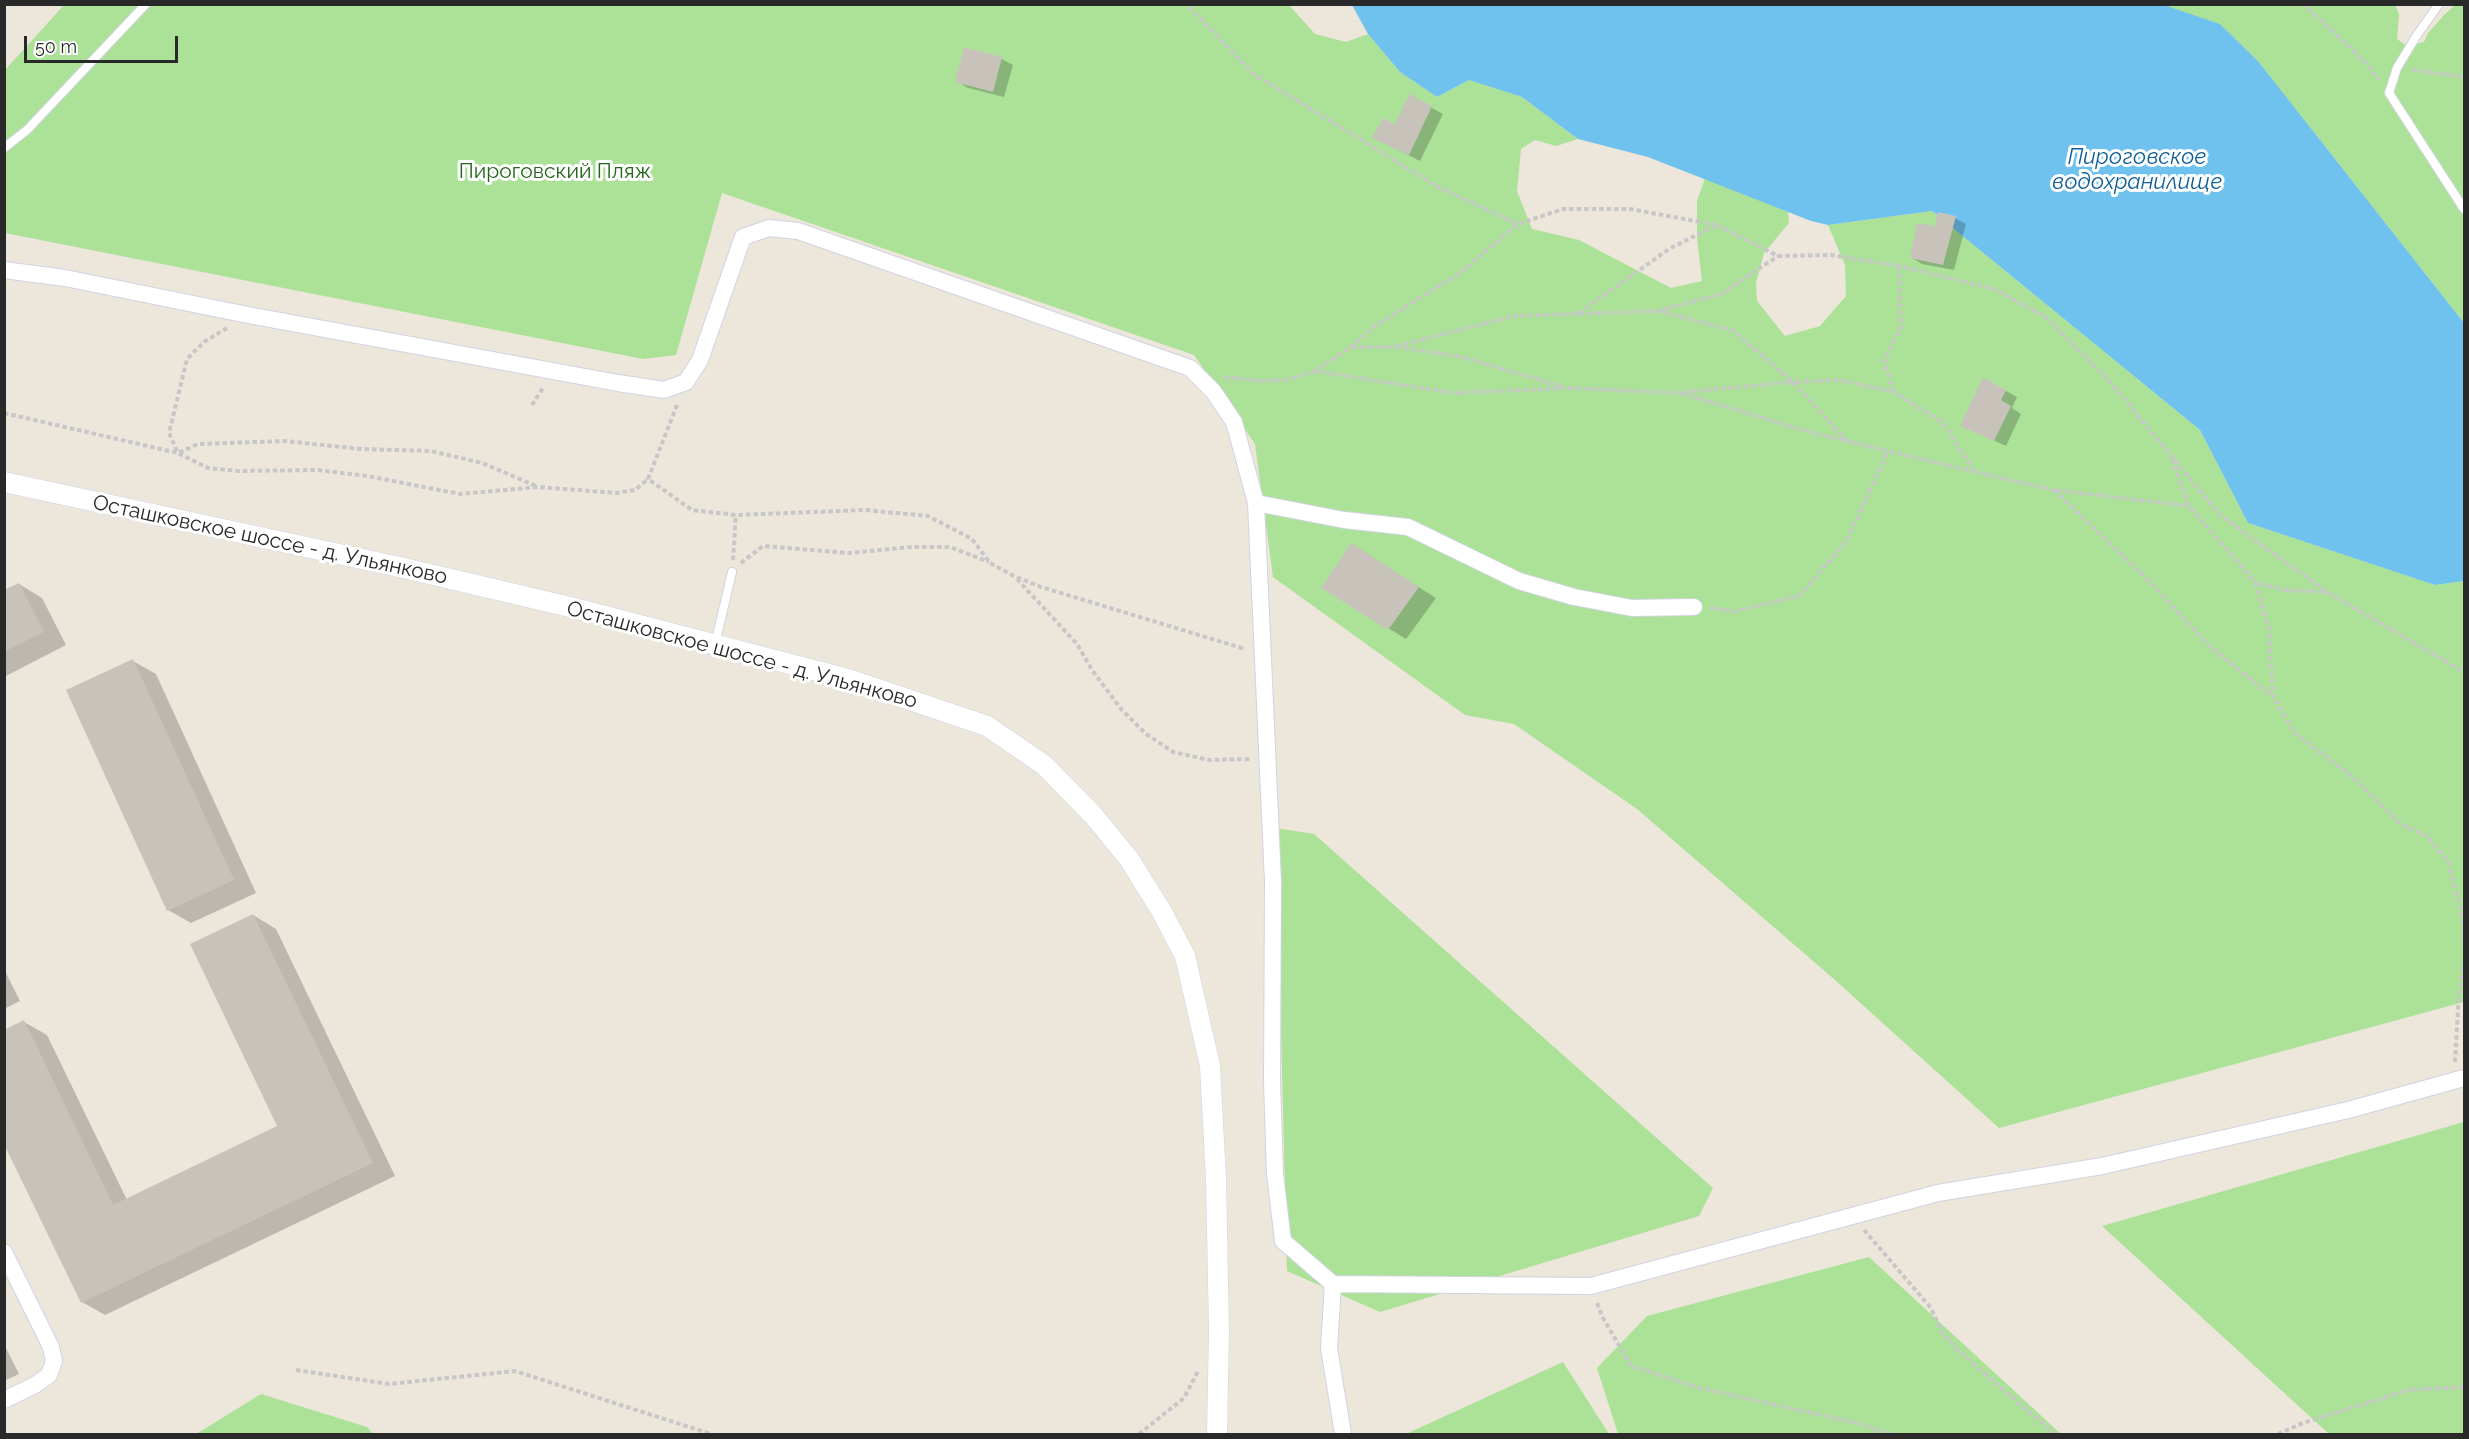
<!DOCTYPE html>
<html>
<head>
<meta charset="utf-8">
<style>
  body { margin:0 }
  #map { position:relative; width:2469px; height:1439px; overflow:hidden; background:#ece6db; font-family:Raleway,sans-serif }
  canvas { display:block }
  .frame { position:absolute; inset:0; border:6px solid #292929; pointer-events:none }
  .scale { position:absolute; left:24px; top:36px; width:154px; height:27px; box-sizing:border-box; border:3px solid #292929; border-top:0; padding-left:8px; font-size:18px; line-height:21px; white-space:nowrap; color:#292929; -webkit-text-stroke:4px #fff; paint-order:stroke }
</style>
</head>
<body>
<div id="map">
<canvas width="2469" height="1439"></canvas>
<div class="frame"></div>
<div class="scale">50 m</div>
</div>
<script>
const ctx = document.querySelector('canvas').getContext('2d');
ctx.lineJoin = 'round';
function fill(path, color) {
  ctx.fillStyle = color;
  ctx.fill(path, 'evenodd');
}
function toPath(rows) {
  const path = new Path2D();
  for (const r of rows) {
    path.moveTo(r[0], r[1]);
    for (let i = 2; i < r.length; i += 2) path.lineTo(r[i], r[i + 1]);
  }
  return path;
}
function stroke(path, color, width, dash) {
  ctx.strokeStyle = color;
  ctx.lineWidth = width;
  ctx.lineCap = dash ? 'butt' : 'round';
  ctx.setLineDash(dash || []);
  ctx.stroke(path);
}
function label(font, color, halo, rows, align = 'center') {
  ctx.font = font + ' Raleway,sans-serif';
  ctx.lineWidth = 6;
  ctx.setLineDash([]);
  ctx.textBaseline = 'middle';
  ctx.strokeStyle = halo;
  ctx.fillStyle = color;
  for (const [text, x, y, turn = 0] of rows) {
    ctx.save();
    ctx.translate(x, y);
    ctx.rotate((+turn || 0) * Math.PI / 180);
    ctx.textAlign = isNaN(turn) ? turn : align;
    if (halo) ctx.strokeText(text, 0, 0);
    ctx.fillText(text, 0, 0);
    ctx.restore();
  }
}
fill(toPath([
  [65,4,1008,4,1011,6,1019,4,1289,5,1315,34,1346,42,1368,34,1400,72,1437,97,1469,80,1522,97,1578,139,1556,146,1535,140,1521,149,1517,191,1532,229,1579,240,1671,288,1702,281,1697,238,1697,201,1705,178,1788,212,1789,223,1764,253,1756,283,1757,301,1785,336,1820,326,1846,296,1845,265,1828,225,1932,211,2200,430,2248,523,2435,585,2464,581,2464,1002,1999,1128,1835,980,1637,809,1514,724,1465,715,1273,577,1255,444,1194,355,722,193,676,355,643,359,5,233,4,71],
  [2161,5,2395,5,2399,14,2397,39,2407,46,2424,42,2428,33,2445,14,2455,5,2464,5,2464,323,2258,61,2220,24],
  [1276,828,1314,834,1713,1188,1699,1216,1380,1312,1287,1271],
  [2464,1122,2464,1434,2329,1434,2102,1226],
  [1869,1257,2061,1434,1618,1434,1597,1368,1647,1316],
  [1563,1362,1609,1434,1406,1434],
  [261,1394,367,1427,373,1434,196,1434]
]), '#abe298');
fill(toPath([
  [2161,4,2220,24,2258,61,2464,323,2464,581,2435,585,2248,523,2200,430,1932,211,1828,225,1811,221,1648,157,1578,139,1522,97,1469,80,1437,97,1400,72,1368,34,1352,5]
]), '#6fc2ed');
fill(toPath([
  [1002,59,1013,65,1004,97,968,88,957,81],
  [1410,96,1443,114,1420,161,1385,143],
  [1955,218,1966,224,1954,270,1922,264,1911,257,1935,228],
  [1984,379,2017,397,2012,408,2021,414,2006,446,1962,426],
  [1368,555,1436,598,1406,639,1323,588],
  [19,584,42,598,66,645,4,677,4,592],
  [133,661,156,674,256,893,191,923,168,910],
  [253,915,276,929,395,1176,105,1315,82,1302,24,1022,47,1035,127,1200,279,1127],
  [4,969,20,1001,4,1009],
  [4,1344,19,1374,4,1381]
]), '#0003');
fill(toPath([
  [964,47,1002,57,993,92,955,82],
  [1409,94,1432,106,1409,155,1372,138,1383,118,1395,124],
  [1938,212,1956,216,1943,265,1910,258,1917,223,1934,226],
  [1983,377,2006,390,2001,400,2011,406,1994,441,1960,426],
  [1351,543,1419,587,1388,630,1321,588],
  [19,583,44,632,4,652,4,590],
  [133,659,234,880,167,911,66,690],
  [253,914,373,1163,81,1303,4,1144,4,1030,24,1020,113,1205,277,1126,190,944]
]), '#c7c3bb');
const service = toPath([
  [2439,4,2417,35,2397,68,2389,93,2464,209],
  [4,148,27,130,146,4],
  [715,644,732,572]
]);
const minor = toPath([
  [4,270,65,278,248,315,618,383,664,390,686,382,700,360,743,237,769,228,798,231,1190,368,1213,391,1234,422,1256,503,1273,882,1272,1081,1275,1174,1283,1241,1333,1284,1591,1286,1938,1193,2102,1166,2348,1110,2464,1078],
  [1256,503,1344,520,1408,527,1519,581,1574,597,1632,608,1694,607],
  [4,1252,51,1347,54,1361,49,1375,35,1385,4,1400],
  [1333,1284,1329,1348,1343,1434]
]);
const tertiary = toPath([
  [4,482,404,568,570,607,848,679,987,726,1044,765,1093,815,1129,859,1162,912,1185,956,1210,1066,1216,1179,1219,1331,1217,1434]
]);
stroke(service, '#d1d3e2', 10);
stroke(minor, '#d1d3e2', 18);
stroke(tertiary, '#d1d3e2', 21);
stroke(toPath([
  [2303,4,2363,60,2379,80],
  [1189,7,1254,74,1438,187,1518,224],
  [2412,70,2464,77],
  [1658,311,1732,330,1793,382,1846,440],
  [1579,313,1669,249,1716,225],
  [227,328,204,342,187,359,169,433,178,453,208,468,239,471,318,470,367,476,460,494,538,487,617,493,635,490,648,479],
  [1352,347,1393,347,1514,316,1658,311,1721,294,1778,256],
  [1397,347,1462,357,1564,387],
  [1315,371,1453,393,1569,388,1680,393,1813,433,1975,472,2054,490,2189,506],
  [1224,377,1261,381,1286,380,1315,371,1351,347,1375,326,1460,273,1518,224,1563,209,1630,209,1717,225,1778,256,1831,255,1899,266,1994,289,2047,318,2106,377,2220,515,2327,592,2464,672],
  [1684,392,1793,382,1839,380,1894,392,1942,422,1975,472],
  [1894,392,1884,361,1901,327,1899,266],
  [532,405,543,388],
  [677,405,648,479,692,510,736,515,865,510,928,516,972,539,990,563,1014,576,1041,587,1245,649],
  [4,413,178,453,198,444,284,441,362,449,431,451,482,463,536,486],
  [2172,459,2189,506,2256,583,2285,590,2327,592],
  [2054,490,2150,582,2209,646,2273,697],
  [733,560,736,515],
  [741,563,763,546,849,553,911,547,950,547,989,562],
  [1017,579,1077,644,1092,670,1121,709,1146,734,1173,752,1209,760,1251,759],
  [2256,583,2269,629,2273,697,2295,733,2354,778,2401,824,2427,836,2448,861,2463,920,2464,946],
  [1710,608,1735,611,1799,596,1846,542,1888,451],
  [2455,1062,2459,992,2464,962],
  [1864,1230,1931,1308,1941,1330,1957,1350,2055,1434],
  [1597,1303,1603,1318,1631,1366,1700,1388,1857,1423,1891,1434],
  [296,1370,389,1384,515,1371,711,1434],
  [1139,1434,1184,1398,1198,1371],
  [2278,1434,2303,1423,2409,1390,2464,1387]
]), '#c7c7c7', 4, [4.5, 3]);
stroke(service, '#fff', 8);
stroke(minor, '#fff', 16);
stroke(tertiary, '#fff', 20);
label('21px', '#24661a', '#fff', [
  ["Пироговский Пляж",555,172]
]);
label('21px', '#292929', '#fff', [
  ["Осташковское шоссе - д. Ульянково",270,540,12],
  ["Осташковское шоссе - д. Ульянково",742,655,15]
]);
label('italic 22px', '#0e5e99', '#fff', [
  ["Пироговское",2137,157],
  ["водохранилище",2137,182]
]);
</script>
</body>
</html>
